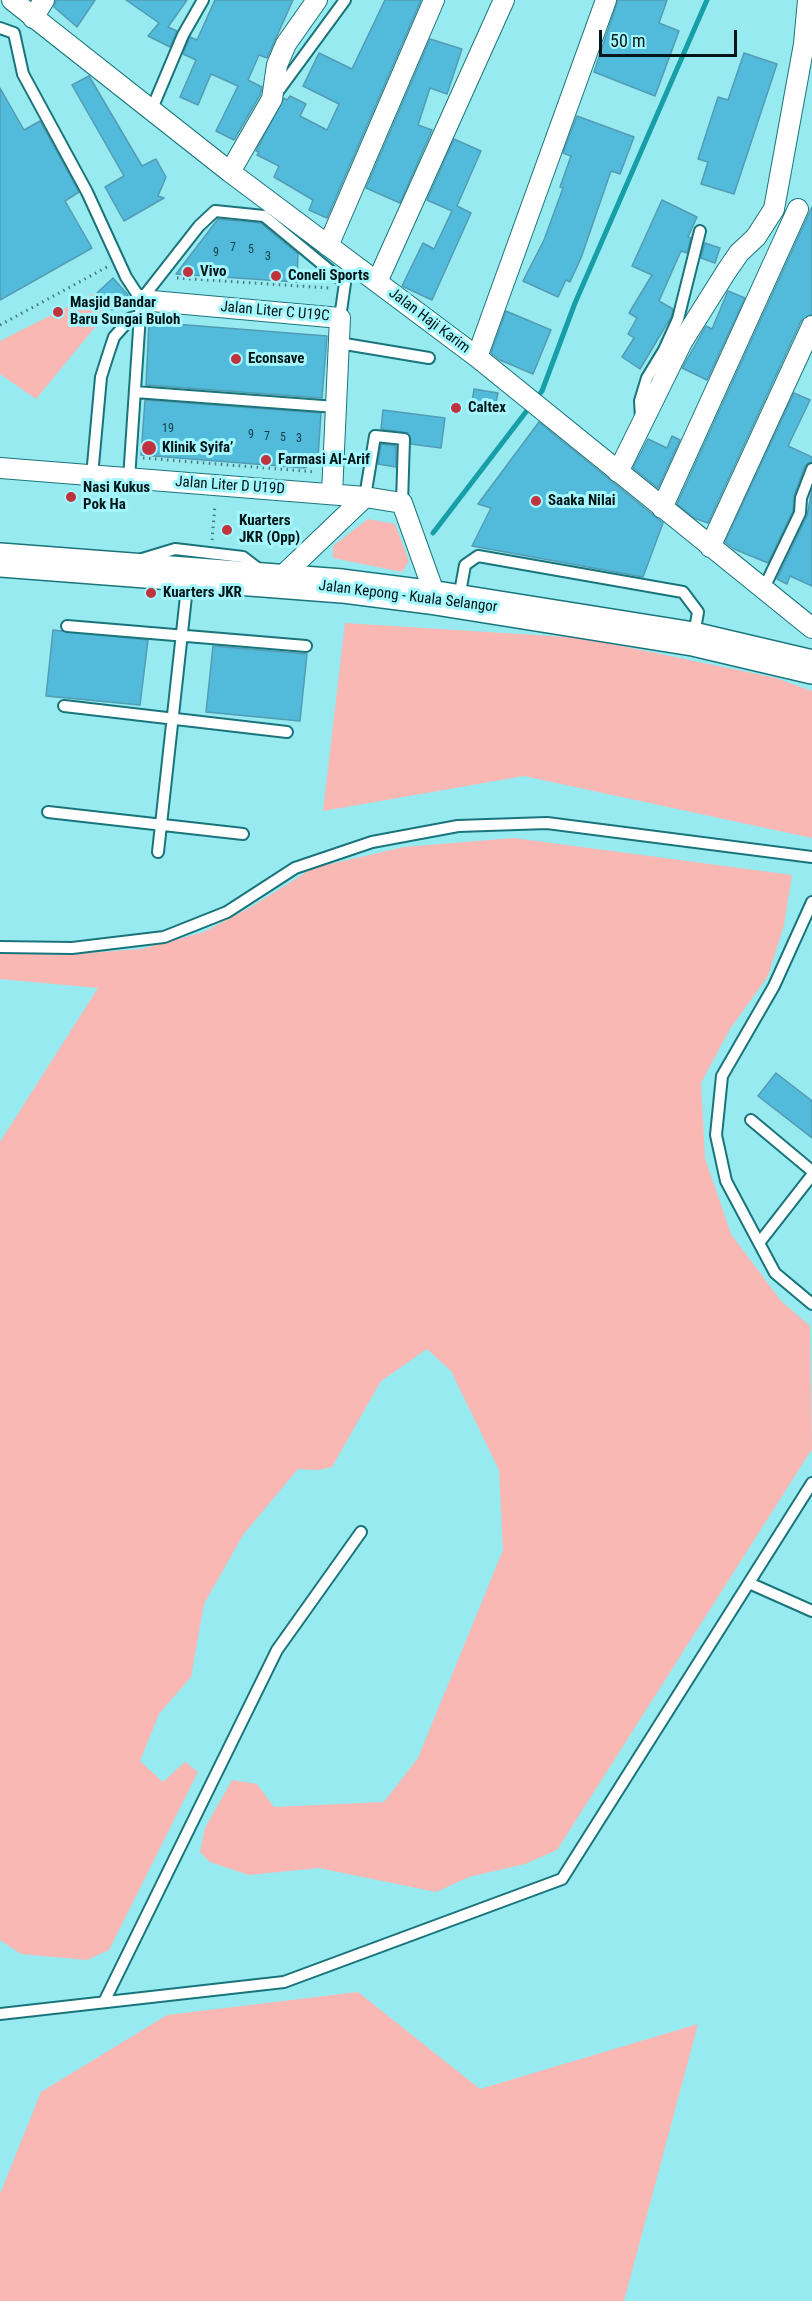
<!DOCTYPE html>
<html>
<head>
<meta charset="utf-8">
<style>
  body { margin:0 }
  #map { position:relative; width:812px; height:2301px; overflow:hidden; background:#97eaf0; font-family:"Roboto Condensed",sans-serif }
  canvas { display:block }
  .scale { position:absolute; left:599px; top:30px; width:138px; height:27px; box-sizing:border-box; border:3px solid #001517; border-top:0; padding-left:8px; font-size:18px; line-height:21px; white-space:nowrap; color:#001517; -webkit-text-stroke:4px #a4f7fd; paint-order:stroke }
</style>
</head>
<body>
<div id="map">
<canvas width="812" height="2301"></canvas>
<div class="scale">50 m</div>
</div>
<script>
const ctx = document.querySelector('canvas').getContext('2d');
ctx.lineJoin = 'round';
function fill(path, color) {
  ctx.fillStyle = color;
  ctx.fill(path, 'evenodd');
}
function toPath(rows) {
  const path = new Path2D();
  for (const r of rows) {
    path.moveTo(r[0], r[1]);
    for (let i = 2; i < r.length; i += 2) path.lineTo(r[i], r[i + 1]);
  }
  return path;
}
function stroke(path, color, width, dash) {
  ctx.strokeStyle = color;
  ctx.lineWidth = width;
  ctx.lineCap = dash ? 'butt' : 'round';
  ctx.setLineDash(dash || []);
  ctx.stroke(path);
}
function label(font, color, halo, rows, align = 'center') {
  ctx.font = font + ' "Roboto Condensed",sans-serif';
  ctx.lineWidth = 6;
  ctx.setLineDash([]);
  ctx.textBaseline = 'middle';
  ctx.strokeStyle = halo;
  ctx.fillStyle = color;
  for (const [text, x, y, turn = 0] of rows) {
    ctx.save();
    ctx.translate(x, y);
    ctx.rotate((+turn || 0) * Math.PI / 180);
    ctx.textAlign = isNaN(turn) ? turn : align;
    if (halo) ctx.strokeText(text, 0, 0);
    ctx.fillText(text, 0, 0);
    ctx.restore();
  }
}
fill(toPath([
  [93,294,105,315,36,399,0,374,0,341],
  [368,519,395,524,409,561,402,572,333,558,333,546],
  [345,623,583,638,776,678,812,691,812,838,524,776,323,811],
  [514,838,792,875,784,925,768,976,730,1029,701,1083,705,1158,731,1234,781,1301,810,1326,812,1449,557,1850,525,1864,469,1877,436,1892,319,1868,249,1875,210,1862,200,1852,205,1828,232,1780,257,1784,274,1807,384,1802,418,1758,503,1550,499,1470,451,1371,427,1349,381,1381,332,1467,319,1470,298,1469,243,1535,204,1604,191,1677,159,1714,140,1761,163,1782,185,1762,198,1772,109,1950,87,1960,21,1954,0,1940,0,1142,98,988,0,979,0,953,62,955,141,949,204,932,251,907,313,868,404,847],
  [358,1992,480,2089,698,2024,624,2301,0,2301,0,2194,41,2092,167,2015]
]), '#fab8b5');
stroke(toPath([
  [433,533,542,391,575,303,707,0]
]), '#179fa8', 5);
const building = toPath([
  [56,0,95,0,77,27,54,7,56,0],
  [126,0,187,0,168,27,177,31,170,47,148,36,159,23,126,0],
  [215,0,293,0,267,58,259,55,248,80,262,87,260,95,234,140,216,131,238,86,211,74,198,105,180,97,196,60,183,54,190,37,197,40,215,0],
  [385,0,421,0,327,218,309,210,313,200,274,177,279,166,257,155,259,152,256,151,284,98,287,100,290,96,306,104,300,116,327,130,339,104,303,86,319,53,352,69,385,0],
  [618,0,667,0,659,23,679,31,655,96,594,72,618,0],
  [430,39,462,49,447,94,430,88,418,125,432,130,400,203,366,188,430,39],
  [744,53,777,64,734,194,701,184,708,162,698,159,718,97,728,100,744,53],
  [89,76,142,166,156,159,166,177,158,196,164,198,124,221,105,187,124,176,72,85,89,76],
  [0,88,24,130,40,121,79,192,65,201,92,248,0,300,0,88],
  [577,116,634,137,620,174,611,171,581,258,570,282,566,280,558,297,523,281,544,240,563,188,560,187,571,156,563,153,577,116],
  [454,139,481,151,457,206,471,213,432,300,402,286,423,243,434,249,452,211,427,200,454,139],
  [662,200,697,217,688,237,691,238,687,253,681,251,659,301,673,309,671,317,640,369,622,357,634,338,628,334,637,318,629,313,652,275,632,266,662,200],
  [812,207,812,314,801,321,708,523,694,518,677,504,812,207],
  [218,219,261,223,298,254,297,282,176,274,218,219],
  [705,243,720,248,715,263,701,258,705,243],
  [113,278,128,295,112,310,97,293,113,278],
  [728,291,745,298,707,380,682,368,706,326,712,329,728,291],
  [506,311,551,330,533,374,500,360,491,353,506,311],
  [149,322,327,336,322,398,146,385,149,322],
  [474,389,498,393,495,407,472,403,474,389],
  [794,393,810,400,788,446,812,457,812,462,805,466,794,496,793,511,768,563,734,549,725,542,794,393],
  [145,400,321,413,318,458,305,468,141,455,145,400],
  [383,410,445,418,441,448,411,444,408,433,381,429,383,410],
  [539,422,663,523,643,577,472,546,491,508,478,504,539,422],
  [672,436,680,440,658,488,633,468,648,439,667,448,672,436],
  [381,444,396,446,396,467,378,464,381,444],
  [812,490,812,586,790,576,787,584,777,579,807,516,812,490],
  [53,630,148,640,140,705,46,696,53,630],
  [213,646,307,654,300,721,206,712,213,646],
  [776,1073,812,1101,812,1138,758,1096,776,1073]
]);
fill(building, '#52bada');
stroke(building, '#539cb4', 1.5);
const service = toPath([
  [0,28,14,33,23,74,87,192,126,277,141,300],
  [276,94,345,0],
  [151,111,183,35,203,0],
  [339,343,429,358],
  [135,392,336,407],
  [641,417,640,401,647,378,664,350,678,319,700,231],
  [92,476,101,377,108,355,114,337,131,318,140,316],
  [129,479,141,300,199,226,215,211,264,216,345,283,340,318],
  [365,497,375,436,404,439,402,503],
  [142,559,175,549,243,557,260,570],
  [764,588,800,513,801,498,812,469],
  [459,598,465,565,478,556,683,592,698,612,694,635],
  [67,626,306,646],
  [64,706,287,732],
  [48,812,243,834],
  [158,852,188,578],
  [812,902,774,986,722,1076,716,1135,726,1181,775,1273,812,1304],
  [0,947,72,948,164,937,227,912,295,868,372,842,458,826,547,823,812,857],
  [751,1120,812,1171],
  [759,1243,812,1175],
  [749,1583,812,1611],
  [104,2002,277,1650,361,1532],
  [0,2014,284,1982,562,1879,812,1483]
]);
const minor = toPath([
  [12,0,230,172,477,357,812,628],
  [33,18,44,0],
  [230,172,272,99,277,65,286,44,317,0],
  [328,246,434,0],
  [377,282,504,0],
  [141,300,340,318,332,494],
  [477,357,606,0],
  [0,468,365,497],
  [618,472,682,342,726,272,739,253,756,237,774,209,804,44,808,0],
  [662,508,798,209],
  [710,547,812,326],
  [276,582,365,497,402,503,436,598]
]);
const trunk = toPath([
  [0,560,342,586,436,598,693,639,812,667]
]);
stroke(service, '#19757b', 14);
stroke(minor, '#19757b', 22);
stroke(trunk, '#19757b', 36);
stroke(toPath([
  [177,278,329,288],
  [0,325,107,267],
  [143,458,316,472],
  [212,540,215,505]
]), '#487b7f', 3, [1.5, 4.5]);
stroke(service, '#fff', 10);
stroke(minor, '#fff', 20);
stroke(trunk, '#fff', 33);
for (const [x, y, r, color] of [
  [188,272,6,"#c2323d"],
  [276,276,6,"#c2323d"],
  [58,312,6,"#c2323d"],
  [236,359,6,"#c2323d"],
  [456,408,6,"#c2323d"],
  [149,448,8,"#c2323d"],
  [266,460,6,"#c2323d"],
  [71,497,6,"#c2323d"],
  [536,501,6,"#c2323d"],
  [227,530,6,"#c2323d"],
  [151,593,6,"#c2323d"]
]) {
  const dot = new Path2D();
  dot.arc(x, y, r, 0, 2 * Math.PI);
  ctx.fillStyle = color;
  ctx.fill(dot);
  stroke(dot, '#a4f7fd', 2);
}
label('12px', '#143e48', null, [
  ["7",233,248],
  ["5",251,250],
  ["9",216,253],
  ["3",268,257],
  ["19",168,429],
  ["9",251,435],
  ["7",267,437],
  ["5",283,438],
  ["3",299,439]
]);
label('bold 15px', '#001517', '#a4f7fd', [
  ["Vivo",200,272],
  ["Coneli Sports",288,276],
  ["Masjid Bandar",70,303],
  ["Baru Sungai Buloh",70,320],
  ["Econsave",248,359],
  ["Caltex",468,408],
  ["Klinik Syifa’",162,448],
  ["Farmasi Al-Arif",278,460],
  ["Nasi Kukus",83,488],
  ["Pok Ha",83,505],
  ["Saaka Nilai",548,501],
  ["Kuarters",239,521],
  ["JKR (Opp)",239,538],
  ["Kuarters JKR",163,593]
], 'left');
label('15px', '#001517', '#a4f7fd', [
  ["Jalan Liter C U19C",275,312,5],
  ["Jalan Haji Karim",429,321,37],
  ["Jalan Liter D U19D",230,486,4],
  ["Jalan Kepong - Kuala Selangor",408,597,7]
]);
</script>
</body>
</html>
